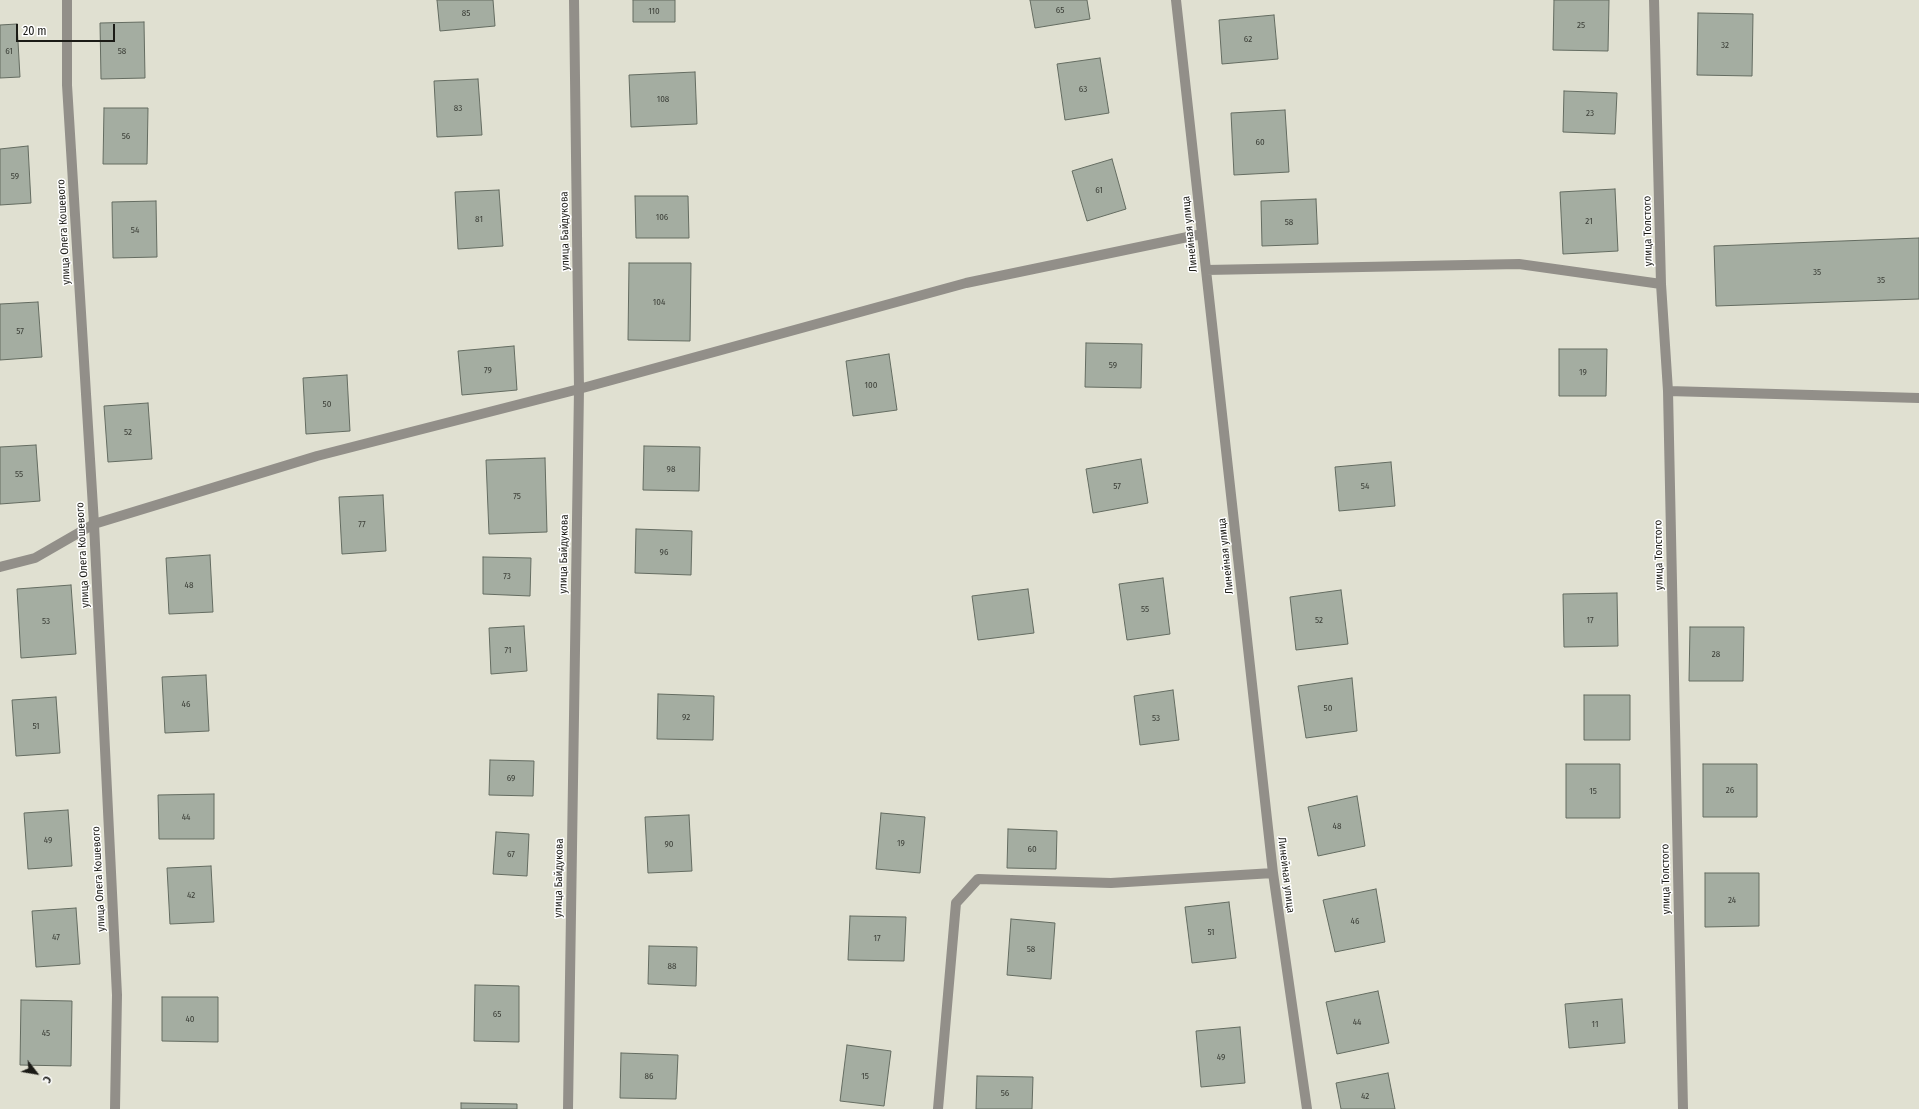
<!DOCTYPE html>
<html>
<head>
<meta charset="utf-8">
<style>
  body { margin:0 }
  #map { position:relative; width:1919px; height:1109px; overflow:hidden; background:#e0e0d1; font-family:"Fira Sans Condensed",sans-serif }
  canvas { display:block }
  .north { position:absolute; left:16px; top:1053px; width:40px; height:40px; -webkit-text-stroke:3px #fff; paint-order:stroke; rotate:121deg; font-size:11px; font-weight:700; line-height:16px; text-align:center; color:#1b1b16 }
  .north::after { content:''; display:block; margin:auto; width:14px; height:18px; background:#1b1b16; clip-path:polygon(50% 0,100% 100%,50% 72%,0 100%) }
  .scale { position:absolute; left:16px; top:24px; width:99px; height:18px; box-sizing:border-box; border:2px solid #1b1b16; border-top:0; padding-left:5px; font-size:12px; line-height:14px; white-space:nowrap; color:#1b1b16; -webkit-text-stroke:3px #fff; paint-order:stroke }
</style>
</head>
<body>
<div id="map">
<canvas width="1919" height="1109"></canvas>
<div class="north">С</div>
<div class="scale">20 m</div>
</div>
<script>
const ctx = document.querySelector('canvas').getContext('2d');
ctx.lineJoin = 'round';
function fill(path, color) {
  ctx.fillStyle = color;
  ctx.fill(path, 'evenodd');
}
function toPath(rows) {
  const path = new Path2D();
  for (const r of rows) {
    path.moveTo(r[0], r[1]);
    for (let i = 2; i < r.length; i += 2) path.lineTo(r[i], r[i + 1]);
  }
  return path;
}
function stroke(path, color, width, dash) {
  ctx.strokeStyle = color;
  ctx.lineWidth = width;
  ctx.lineCap = dash ? 'butt' : 'round';
  ctx.setLineDash(dash || []);
  ctx.stroke(path);
}
function label(font, color, halo, rows, align = 'center') {
  ctx.font = font + ' "Fira Sans Condensed",sans-serif';
  ctx.lineWidth = 3;
  ctx.setLineDash([]);
  ctx.textBaseline = 'middle';
  ctx.strokeStyle = halo;
  ctx.fillStyle = color;
  for (const [text, x, y, turn = 0] of rows) {
    ctx.save();
    ctx.translate(x, y);
    ctx.rotate((+turn || 0) * Math.PI / 180);
    ctx.textAlign = isNaN(turn) ? turn : align;
    if (halo) ctx.strokeText(text, 0, 0);
    ctx.fillText(text, 0, 0);
    ctx.restore();
  }
}
const building = toPath([
  [437,0,493,0,495,26,440,31,437,0],
  [633,0,675,0,675,22,633,22,633,0],
  [1030,0,1087,0,1090,19,1035,28,1030,0],
  [1554,0,1609,0,1608,51,1553,50,1554,0],
  [1698,13,1753,14,1752,76,1697,75,1698,13],
  [1274,15,1278,59,1222,64,1219,20,1274,15],
  [144,22,145,78,101,79,100,23,144,22],
  [17,24,20,77,0,78,0,25,17,24],
  [1100,58,1109,113,1065,120,1057,64,1100,58],
  [695,72,697,124,631,127,629,75,695,72],
  [478,79,482,135,437,137,434,81,478,79],
  [1564,91,1617,93,1615,134,1563,132,1564,91],
  [104,108,148,108,147,164,103,164,104,108],
  [1285,110,1289,172,1234,175,1231,113,1285,110],
  [28,146,31,203,0,205,0,149,28,146],
  [1112,159,1126,209,1087,221,1072,171,1112,159],
  [1615,189,1618,251,1563,254,1560,192,1615,189],
  [499,190,503,246,458,249,455,192,499,190],
  [635,196,688,196,689,238,636,238,635,196],
  [1316,199,1318,244,1262,246,1261,201,1316,199],
  [156,201,157,257,113,258,112,202,156,201],
  [1919,238,1919,299,1716,306,1714,246,1919,238],
  [629,263,691,263,690,341,628,340,629,263],
  [38,302,42,357,0,360,0,304,38,302],
  [1086,343,1142,344,1141,388,1085,387,1086,343],
  [514,346,517,390,462,395,458,351,514,346],
  [1559,349,1607,349,1606,396,1559,396,1559,349],
  [889,354,897,410,853,416,846,361,889,354],
  [347,375,350,431,306,434,303,378,347,375],
  [148,403,152,459,108,462,104,406,148,403],
  [36,445,40,501,0,504,0,447,36,445],
  [644,446,700,447,699,491,643,490,644,446],
  [545,458,547,532,489,534,486,460,545,458],
  [1141,459,1148,503,1093,513,1086,469,1141,459],
  [1391,462,1395,506,1339,511,1335,467,1391,462],
  [383,495,386,551,342,554,339,497,383,495],
  [636,529,692,531,691,575,635,573,636,529],
  [210,555,213,612,169,614,166,558,210,555],
  [483,557,531,558,530,596,483,594,483,557],
  [1163,578,1170,634,1127,640,1119,584,1163,578],
  [71,585,76,654,21,658,17,589,71,585],
  [1028,589,1034,633,978,640,972,596,1028,589],
  [1341,590,1348,644,1296,650,1290,597,1341,590],
  [1617,593,1618,646,1564,647,1563,594,1617,593],
  [524,626,527,671,491,674,489,628,524,626],
  [1690,627,1744,627,1743,681,1689,681,1690,627],
  [206,675,209,731,165,733,162,677,206,675],
  [1352,678,1357,731,1306,738,1298,686,1352,678],
  [1173,690,1179,740,1140,745,1134,696,1173,690],
  [658,694,714,696,713,740,657,739,658,694],
  [1584,695,1630,695,1630,740,1584,740,1584,695],
  [56,697,60,753,16,756,12,700,56,697],
  [490,760,534,761,533,796,489,795,490,760],
  [1566,764,1620,764,1620,818,1566,818,1566,764],
  [1703,764,1757,764,1757,817,1703,817,1703,764],
  [214,794,214,839,159,839,158,795,214,794],
  [1357,796,1365,846,1318,856,1308,807,1357,796],
  [68,810,72,866,28,869,24,813,68,810],
  [881,813,925,817,920,873,876,869,881,813],
  [689,815,692,871,648,873,645,817,689,815],
  [1008,829,1057,831,1056,869,1007,868,1008,829],
  [496,832,529,834,527,876,493,874,496,832],
  [211,866,214,922,170,924,167,868,211,866],
  [1705,873,1759,873,1759,926,1705,927,1705,873],
  [1376,889,1385,942,1335,952,1323,900,1376,889],
  [1229,902,1236,958,1192,963,1185,907,1229,902],
  [76,908,80,964,36,967,32,911,76,908],
  [850,916,906,917,904,961,848,960,850,916],
  [1011,919,1055,923,1051,979,1007,975,1011,919],
  [649,946,697,947,696,986,648,984,649,946],
  [475,985,519,986,519,1042,474,1041,475,985],
  [1378,991,1389,1043,1337,1054,1326,1002,1378,991],
  [162,997,218,997,218,1042,162,1041,162,997],
  [1622,999,1625,1043,1569,1048,1565,1004,1622,999],
  [21,1000,72,1001,71,1066,20,1065,21,1000],
  [1240,1027,1245,1083,1201,1087,1196,1031,1240,1027],
  [847,1045,891,1051,884,1106,840,1101,847,1045],
  [621,1053,678,1055,676,1099,620,1098,621,1053],
  [1388,1073,1395,1109,1341,1109,1336,1083,1388,1073],
  [977,1076,1033,1077,1032,1109,976,1109,977,1076],
  [461,1103,517,1104,517,1109,461,1109,461,1103]
]);
fill(building, '#a4ada1');
stroke(building, '#646c61', 1);
stroke(toPath([
  [67,0,67,85,94,524,117,995,115,1109],
  [1176,0,1273,873,1307,1109],
  [1654,0,1661,284,1668,391,1683,1109],
  [1206,270,1519,264,1661,284],
  [1668,391,1919,398],
  [0,567,35,558,94,524,317,456,579,389,966,283,1202,234],
  [568,1109,579,389,574,0],
  [938,1109,956,903,978,879,1111,883,1273,873]
]), '#928f89', 10);
label('9px', '#3d4039', null, [
  ["65",1060,10],
  ["110",654,11],
  ["85",466,13],
  ["25",1581,25],
  ["62",1248,39],
  ["32",1725,45],
  ["61",9,51],
  ["58",122,51],
  ["63",1083,89],
  ["108",663,99],
  ["83",458,108],
  ["23",1590,113],
  ["56",126,136],
  ["60",1260,142],
  ["59",15,176],
  ["61",1099,190],
  ["106",662,217],
  ["81",479,219],
  ["21",1589,221],
  ["58",1289,222],
  ["54",135,230],
  ["35",1817,272],
  ["35",1881,280],
  ["104",659,302],
  ["57",20,331],
  ["59",1113,365],
  ["79",488,370],
  ["19",1583,372],
  ["100",871,385],
  ["50",327,404],
  ["52",128,432],
  ["98",671,469],
  ["55",19,474],
  ["57",1117,486],
  ["54",1365,486],
  ["75",517,496],
  ["77",362,524],
  ["96",664,552],
  ["73",507,576],
  ["48",189,585],
  ["55",1145,609],
  ["52",1319,620],
  ["17",1590,620],
  ["53",46,621],
  ["71",508,650],
  ["28",1716,654],
  ["46",186,704],
  ["50",1328,708],
  ["92",686,717],
  ["53",1156,718],
  ["51",36,726],
  ["69",511,778],
  ["26",1730,790],
  ["15",1593,791],
  ["44",186,817],
  ["48",1337,826],
  ["49",48,840],
  ["19",901,843],
  ["90",669,844],
  ["60",1032,849],
  ["67",511,854],
  ["42",191,895],
  ["24",1732,900],
  ["46",1355,921],
  ["51",1211,932],
  ["47",56,937],
  ["17",877,938],
  ["58",1031,949],
  ["88",672,966],
  ["65",497,1014],
  ["40",190,1019],
  ["44",1357,1022],
  ["11",1595,1024],
  ["45",46,1033],
  ["49",1221,1057],
  ["86",649,1076],
  ["15",865,1076],
  ["56",1005,1093],
  ["42",1365,1096]
]);
label('11px', '#1b1b16', '#fff', [
  ["улица Байдукова",565,231,-91],
  ["улица Толстого",1648,231,-91],
  ["улица Олега Кошевого",64,232,-93],
  ["Линейная улица",1190,234,-96],
  ["улица Байдукова",564,554,-89],
  ["улица Олега Кошевого",83,555,-93],
  ["улица Толстого",1659,555,-91],
  ["Линейная улица",1226,556,-96],
  ["Линейная улица",1286,875,83],
  ["улица Байдукова",559,878,-89],
  ["улица Олега Кошевого",99,879,-93],
  ["улица Толстого",1666,879,-91]
]);
</script>
</body>
</html>
